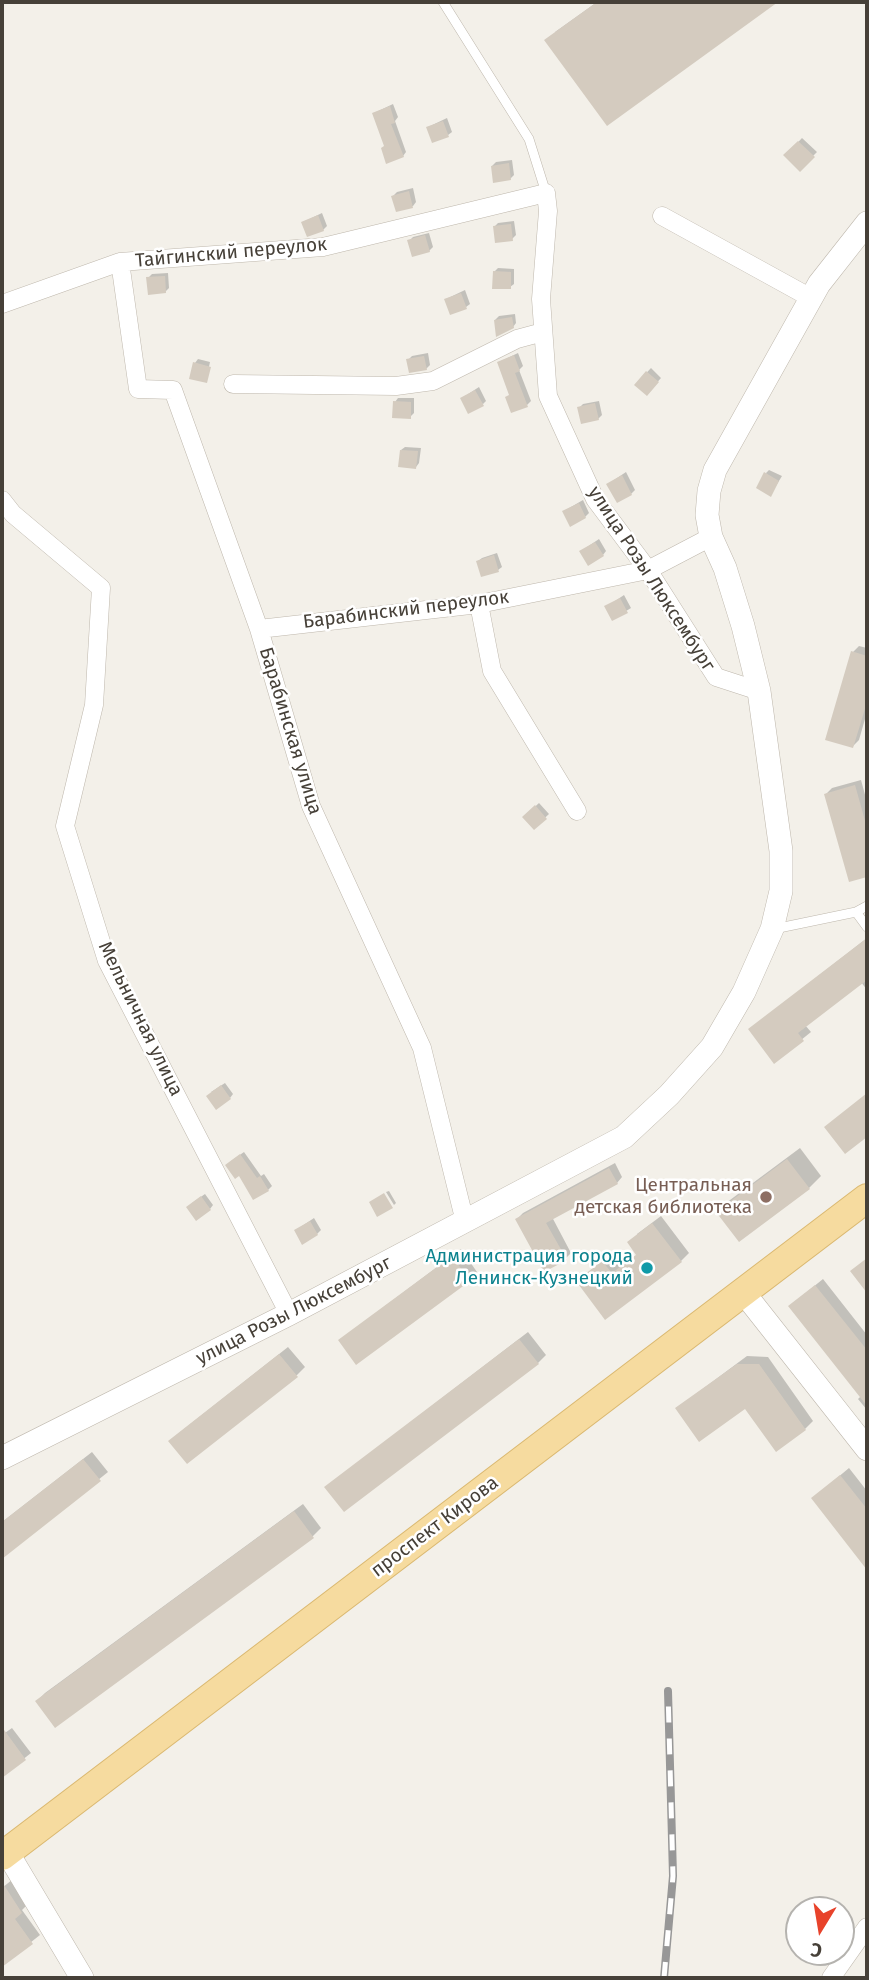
<!DOCTYPE html>
<html>
<head>
<meta charset="utf-8">
<style>
  body { margin:0 }
  #map { position:relative; width:869px; height:1980px; overflow:hidden; background:#f3f0e9; font-family:"Fira Sans",sans-serif }
  canvas { display:block }
  .frame { position:absolute; inset:0; border:4px solid #464038; pointer-events:none }
  .north { position:absolute; left:785px; top:1896px; width:70px; height:70px; box-sizing:border-box; background:#fff; border:2px solid #b5b3af; border-radius:50%; rotate:191deg; font-size:19px; font-weight:700; line-height:28px; text-align:center; color:#464038 }
  .north::after { content:''; display:block; margin:auto; width:24px; height:32px; background:#e8432b; clip-path:polygon(50% 0,100% 100%,50% 72%,0 100%) }
</style>
</head>
<body>
<div id="map">
<canvas width="869" height="1980"></canvas>
<div class="frame"></div>
<div class="north">С</div>
</div>
<script>
const ctx = document.querySelector('canvas').getContext('2d');
ctx.lineJoin = 'round';
function fill(path, color) {
  ctx.fillStyle = color;
  ctx.fill(path, 'evenodd');
}
function toPath(rows) {
  const path = new Path2D();
  for (const r of rows) {
    path.moveTo(r[0], r[1]);
    for (let i = 2; i < r.length; i += 2) path.lineTo(r[i], r[i + 1]);
  }
  return path;
}
function stroke(path, color, width, dash) {
  ctx.strokeStyle = color;
  ctx.lineWidth = width;
  ctx.lineCap = dash ? 'butt' : 'round';
  ctx.setLineDash(dash || []);
  ctx.stroke(path);
}
function label(font, color, halo, rows, align = 'center') {
  ctx.font = font + ' "Fira Sans",sans-serif';
  ctx.lineWidth = 5;
  ctx.setLineDash([]);
  ctx.textBaseline = 'middle';
  ctx.strokeStyle = halo;
  ctx.fillStyle = color;
  for (const [text, x, y, turn = 0] of rows) {
    ctx.save();
    ctx.translate(x, y);
    ctx.rotate((+turn || 0) * Math.PI / 180);
    ctx.textAlign = isNaN(turn) ? turn : align;
    if (halo) ctx.strokeText(text, 0, 0);
    ctx.fillText(text, 0, 0);
    ctx.restore();
  }
}
fill(toPath([
  [597,2,775,2,608,124,555,32],
  [393,104,398,117,395,121,406,152,403,156,386,145,374,113],
  [447,118,452,132,448,135,428,127],
  [802,138,817,152,800,169,786,155],
  [512,160,514,175,510,179,492,166,496,162],
  [413,188,416,202,413,206,397,210,393,196,397,192],
  [322,213,327,226,323,230,303,222],
  [514,221,516,235,512,239,495,226,498,223],
  [429,233,433,247,429,251,409,241,413,237],
  [498,268,514,269,514,284,510,287,494,272],
  [168,273,169,288,165,292,148,278,152,274],
  [465,290,470,304,466,307,446,299],
  [515,314,516,323,513,327,495,320,499,316],
  [428,353,430,365,426,369,408,360,412,356],
  [518,353,523,366,519,370,531,401,527,405,510,394,499,362],
  [198,359,210,362,206,381,195,363],
  [651,368,661,378,647,394,636,384],
  [479,387,486,401,483,404,462,398],
  [398,398,414,398,414,413,410,417,395,402],
  [599,401,602,415,598,419,579,408,583,404],
  [405,447,421,448,419,463,416,467,401,450],
  [769,470,782,476,771,494,766,473],
  [626,472,635,490,631,494,608,484],
  [583,500,589,513,585,517,564,511],
  [599,539,606,551,603,555,581,551],
  [497,553,502,567,498,570,478,561,482,558],
  [624,595,631,608,613,619,606,607],
  [859,646,867,648,867,712,859,740,853,746,853,652],
  [861,780,867,802,867,875,850,880,826,794,832,788],
  [539,803,549,814,534,828,524,817],
  [867,938,867,990,861,982,805,1025,811,1032,775,1061,750,1029],
  [225,1083,233,1094,230,1098,211,1092],
  [800,1148,821,1176,809,1188,718,1212,730,1200],
  [244,1152,261,1176,264,1174,272,1186,268,1190,231,1161],
  [615,1163,622,1177,617,1183,552,1217,571,1253,565,1259,517,1219,523,1213],
  [389,1191,396,1203,394,1205,386,1192],
  [205,1194,213,1205,210,1209,192,1203],
  [661,1216,689,1253,681,1261,578,1281,611,1254,621,1266,638,1254,637,1234],
  [314,1218,321,1230,317,1234,296,1230],
  [461,1249,477,1272,356,1362,340,1340],
  [823,1279,867,1335,867,1410,858,1399,861,1396,797,1300],
  [528,1332,546,1355,538,1363,326,1487],
  [288,1347,305,1367,297,1375,179,1433],
  [747,1356,768,1357,813,1421,805,1429,745,1407,677,1408],
  [92,1452,108,1472,2,1557,2,1522],
  [849,1468,867,1491,867,1567,813,1498],
  [303,1504,321,1528,313,1536,55,1725,37,1701,45,1693],
  [12,1728,31,1753,2,1776,2,1735],
  [13,1879,29,1903,22,1910,40,1935,2,1965,2,1888]
]), '#0003');
fill(toPath([
  [597,2,778,2,607,126,544,40],
  [390,106,395,123,391,124,404,157,386,164,381,148,384,146,372,113],
  [443,121,449,137,432,143,426,127],
  [798,141,815,157,800,172,783,155],
  [509,163,511,180,493,183,491,166],
  [409,191,413,208,396,212,391,196],
  [318,215,324,231,307,237,301,222],
  [511,224,513,241,495,243,493,226],
  [425,235,430,252,412,257,407,240],
  [493,271,511,272,511,289,492,289],
  [165,276,166,293,148,295,146,277],
  [461,293,467,309,450,315,444,299],
  [512,317,514,328,496,337,494,320],
  [514,355,520,371,515,373,528,407,511,413,505,397,509,395,497,362],
  [424,356,427,370,409,373,406,359],
  [193,362,211,367,207,383,189,379],
  [646,371,659,382,647,396,634,385],
  [475,390,484,406,468,414,460,398],
  [393,401,411,402,411,419,392,418],
  [595,403,599,420,581,424,577,407],
  [400,450,418,451,416,469,398,467],
  [764,472,779,481,771,497,756,488],
  [622,475,632,495,617,503,606,484],
  [579,503,586,518,570,527,562,511],
  [595,542,604,556,588,566,579,551],
  [494,555,499,572,481,577,476,561],
  [620,598,628,613,612,621,604,606],
  [851,651,867,656,867,702,853,748,825,740],
  [855,785,867,828,867,877,849,882,824,794],
  [535,805,547,819,534,830,522,817],
  [867,938,867,980,798,1033,804,1041,774,1064,748,1029],
  [221,1085,231,1099,216,1110,206,1096],
  [867,1093,867,1137,845,1154,824,1127],
  [240,1154,257,1178,260,1176,269,1191,253,1200,239,1176,235,1179,225,1165],
  [787,1159,810,1189,739,1242,716,1212],
  [609,1168,618,1184,546,1223,567,1260,544,1272,515,1219],
  [384,1193,393,1208,377,1217,369,1202],
  [201,1196,211,1210,196,1221,186,1207],
  [310,1221,318,1235,302,1245,294,1230],
  [652,1223,682,1262,605,1320,576,1281,602,1261,612,1273,636,1255,627,1242],
  [452,1256,470,1281,356,1365,338,1340],
  [867,1258,867,1293,850,1271],
  [815,1285,867,1350,867,1406,788,1306],
  [519,1339,539,1364,344,1512,324,1487],
  [279,1354,298,1377,187,1464,168,1441],
  [737,1364,759,1364,806,1430,776,1452,745,1409,699,1442,675,1408],
  [83,1459,101,1481,2,1559,2,1522],
  [840,1475,867,1509,867,1570,811,1498],
  [294,1511,314,1538,55,1728,35,1701],
  [2,1727,26,1760,2,1778],
  [2,1882,22,1913,15,1919,33,1944,2,1967]
]), '#d4cbbf');
const service = toPath([
  [443,2,529,139,546,193],
  [856,912,867,927],
  [774,929,856,912,867,906]
]);
const minor = toPath([
  [662,216,811,298],
  [120,262,138,389,173,390,259,629,311,806,422,1048,465,1222],
  [2,304,120,262,323,247,546,193,548,211,541,299,548,396,595,499,648,570,716,677,759,691],
  [233,384,396,386,433,381,517,339,543,332],
  [2,500,13,514,101,588,94,705,65,826,107,961,289,1314],
  [479,604,492,671,577,811],
  [259,629,479,604,648,570,711,537],
  [831,1978,867,1927]
]);
const tertiary = toPath([
  [744,1293,867,1449],
  [2,1458,289,1314,624,1137,669,1095,712,1047,744,992,772,929,781,891,781,851,759,691,743,626,725,568,711,537,707,515,709,491,715,470,819,284,867,223],
  [7,1852,82,1978]
]);
const primary = toPath([
  [2,1856,867,1198]
]);
stroke(service, '#beb7ac', 10);
stroke(minor, '#beb7ac', 19);
stroke(tertiary, '#beb7ac', 24);
stroke(primary, '#dab870', 30);
stroke(service, '#fff', 9);
stroke(minor, '#fff', 18);
stroke(tertiary, '#fff', 23);
stroke(primary, '#f6db9f', 28);
const rail = toPath([
  [664,1978,673,1876,668,1691]
]);
stroke(rail, '#979797', 8);
stroke(rail, '#fff', 5, [16]);
for (const [x, y, r, color] of [
  [766,1197,7,"#8d6e63"],
  [647,1268,7,"#0f9aa8"]
]) {
  const dot = new Path2D();
  dot.arc(x, y, r, 0, 2 * Math.PI);
  ctx.fillStyle = color;
  ctx.fill(dot);
  stroke(dot, '#fff', 2.5);
}
label('19px', '#464038', '#fff', [
  ["Тайгинский переулок",231,253,-5],
  ["улица Розы Люксембург",651,579,57],
  ["Барабинский переулок",406,610,-7],
  ["Барабинская улица",290,731,73],
  ["Мельничная улица",140,1019,64],
  ["улица Розы Люксембург",294,1311,-27],
  ["проспект Кирова",435,1527,-37]
]);
label('19px', '#785e54', '#fff', [
  ["Центральная",752,1186],
  ["детская библиотека",752,1208]
], 'right');
label('19px', '#0d838f', '#fff', [
  ["Администрация города",633,1257],
  ["Ленинск-Кузнецкий",633,1279]
], 'right');
</script>
</body>
</html>
